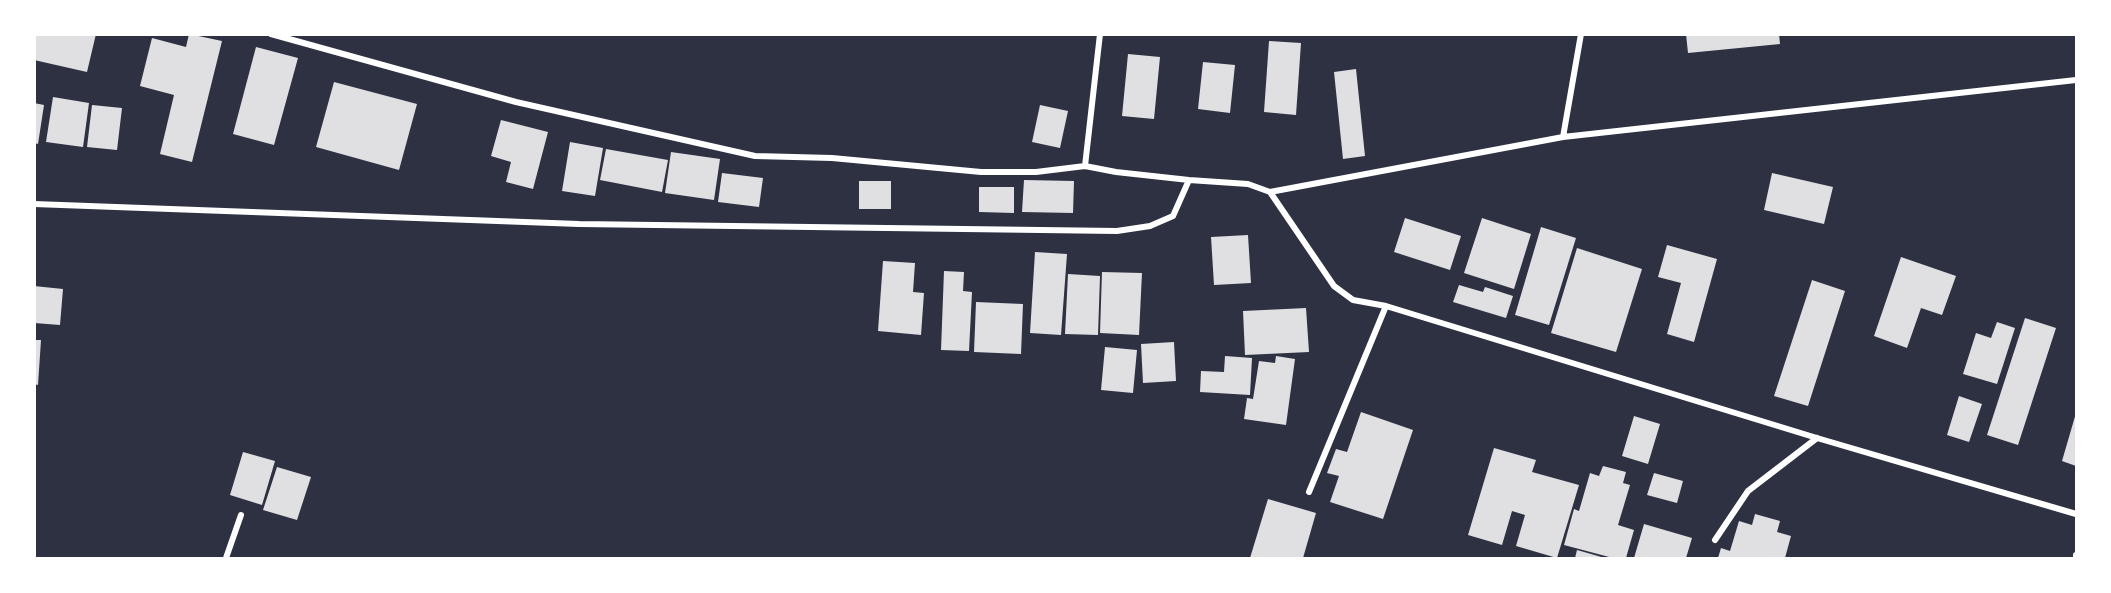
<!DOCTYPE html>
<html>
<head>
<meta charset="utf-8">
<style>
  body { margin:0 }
  #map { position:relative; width:2111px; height:593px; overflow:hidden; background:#2d3142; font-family:Cabin,sans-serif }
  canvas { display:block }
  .frame { position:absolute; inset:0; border:36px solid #fff; pointer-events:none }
</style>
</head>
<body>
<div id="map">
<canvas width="2111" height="593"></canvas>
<div class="frame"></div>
</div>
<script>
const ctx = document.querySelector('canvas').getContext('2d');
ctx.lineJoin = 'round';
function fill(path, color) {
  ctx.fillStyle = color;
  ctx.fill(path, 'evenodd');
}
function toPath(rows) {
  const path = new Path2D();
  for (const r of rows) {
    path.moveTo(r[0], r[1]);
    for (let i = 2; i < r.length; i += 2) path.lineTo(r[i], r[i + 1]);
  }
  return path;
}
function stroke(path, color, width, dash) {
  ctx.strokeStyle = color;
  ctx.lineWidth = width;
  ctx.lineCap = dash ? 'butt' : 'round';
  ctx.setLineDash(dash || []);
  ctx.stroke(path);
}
fill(toPath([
  [34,34,96,34,87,72,34,60],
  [189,34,222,41,192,162,160,154,174,95,140,86,152,38,186,47],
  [1686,34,1779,34,1780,44,1688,53],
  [1269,41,1301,43,1296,115,1264,112],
  [256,47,298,58,274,145,233,134],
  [1128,54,1160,57,1154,119,1122,116],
  [1203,62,1235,65,1230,113,1198,109],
  [1356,69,1365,156,1343,159,1334,72],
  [334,82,417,104,399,170,316,147],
  [53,97,89,103,83,147,46,142],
  [34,103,44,105,38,144,34,143],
  [92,105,122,108,117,150,87,147],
  [1040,105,1068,111,1060,148,1032,142],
  [501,120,548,132,533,189,506,182,511,162,491,156],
  [570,142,603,148,595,196,562,191],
  [606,149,668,160,662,192,600,180],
  [671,152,720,159,714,200,665,193],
  [722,173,763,178,759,207,718,202],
  [1772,173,1833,187,1824,224,1764,210],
  [1024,180,1074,181,1073,213,1022,212],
  [859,181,891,181,891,209,859,209],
  [979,187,1014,187,1014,213,979,212],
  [1405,218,1461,236,1450,270,1394,252],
  [1482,218,1531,234,1514,289,1464,273],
  [1541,227,1576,238,1549,325,1515,315],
  [1248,235,1251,283,1214,285,1211,237],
  [1667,245,1717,259,1694,342,1667,334,1681,283,1658,277],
  [1577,248,1642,269,1616,352,1551,333],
  [1035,252,1067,254,1061,335,1030,333],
  [1901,257,1956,276,1942,315,1921,308,1907,348,1874,336],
  [883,261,915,263,913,292,924,293,921,335,878,331],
  [944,271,964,272,963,291,972,292,969,351,941,350],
  [1102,272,1142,273,1139,335,1100,333],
  [1068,274,1100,276,1098,335,1065,334],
  [1812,280,1845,291,1808,406,1774,396],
  [1459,285,1483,292,1485,287,1513,296,1506,318,1453,302],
  [34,286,63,289,60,325,34,323],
  [976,302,1023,304,1021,354,974,352],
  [1306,308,1309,352,1245,355,1243,311],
  [2025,318,2056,328,2018,445,1987,435],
  [1997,322,2015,328,1997,384,1963,374,1976,333,1991,338],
  [34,340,41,340,38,385,34,384],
  [1174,342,1176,381,1143,383,1141,344],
  [1105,347,1137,350,1133,393,1101,390],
  [1225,356,1252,358,1250,395,1200,392,1201,371,1224,372],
  [1276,356,1295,359,1286,425,1244,419,1247,398,1253,399,1259,361,1275,363],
  [1959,396,1982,404,1969,442,1947,435],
  [1361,412,1413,430,1383,519,1330,502,1339,476,1327,473,1336,449,1347,452],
  [2076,413,2076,466,2062,461],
  [1634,416,1660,424,1648,464,1622,456],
  [1494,448,1536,460,1532,472,1579,485,1557,558,1516,546,1525,515,1512,511,1502,545,1468,535],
  [243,452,275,461,262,505,230,495],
  [1603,466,1626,472,1623,483,1630,485,1618,525,1634,530,1626,558,1613,558,1564,545,1574,509,1579,511,1590,473,1599,476],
  [277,467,311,477,297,520,263,510],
  [1654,473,1683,481,1677,503,1647,495],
  [1268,499,1316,513,1303,558,1250,558],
  [1755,514,1780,521,1777,532,1791,536,1785,558,1718,558,1721,548,1730,551,1739,521,1752,525],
  [1644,524,1692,538,1686,558,1634,558],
  [1577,550,1605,558,1575,558]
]), '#e0e0e3');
stroke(toPath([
  [271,34,516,102,755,156,832,158,981,172,1036,172,1085,166,1116,172,1189,180,1248,184,1270,192,1334,286,1353,300,1386,306,1817,438,2076,514],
  [1563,137,1581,34],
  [1085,166,1100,34],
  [1270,192,1563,137,2076,80],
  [34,204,579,224,1117,231,1150,226,1173,216,1189,180],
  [1309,492,1386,306],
  [1715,540,1748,491,1817,438],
  [226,558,241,515],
  [2076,558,2076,555]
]), '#fff', 6);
</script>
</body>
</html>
